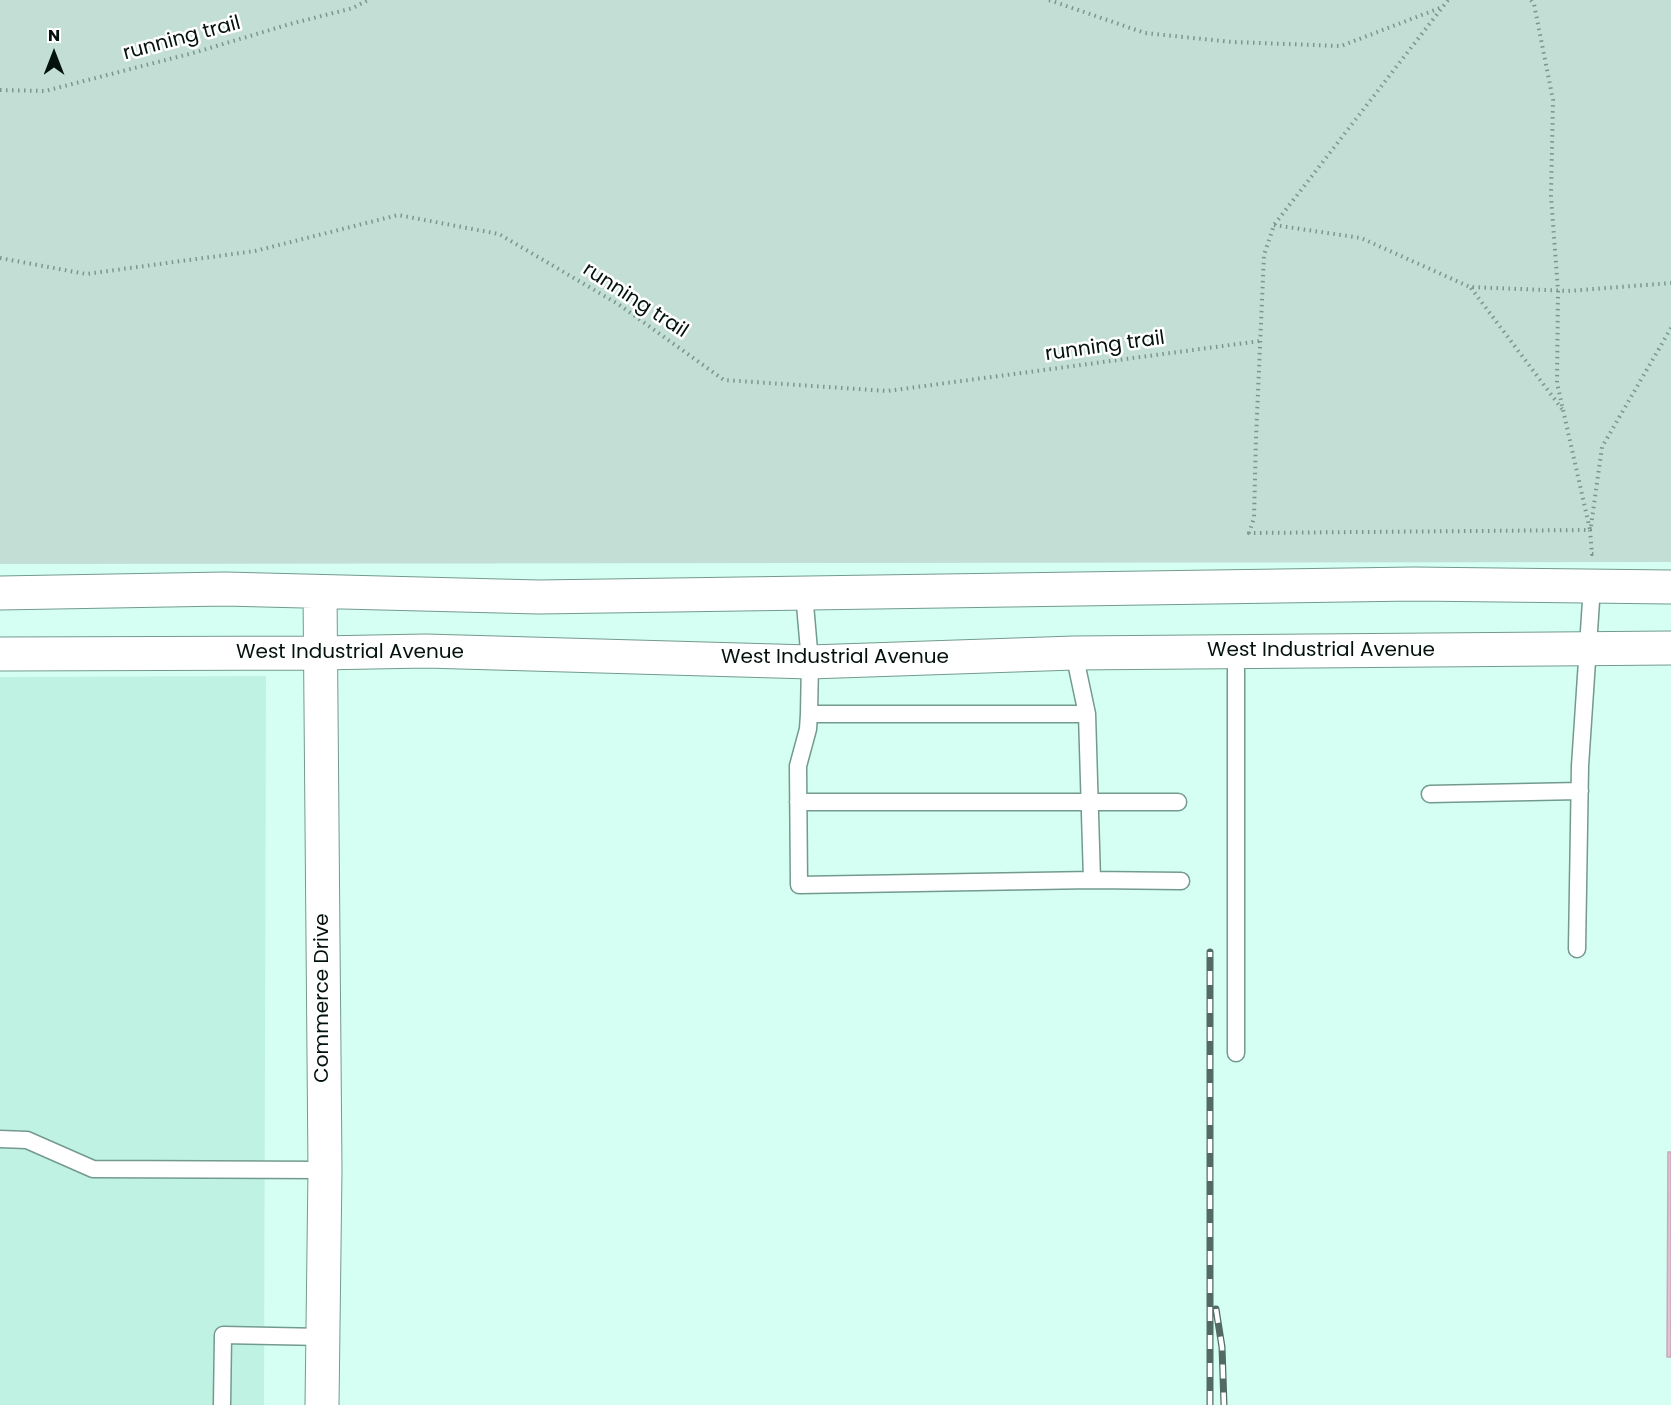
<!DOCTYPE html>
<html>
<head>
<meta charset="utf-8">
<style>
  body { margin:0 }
  #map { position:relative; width:1671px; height:1405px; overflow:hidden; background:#d5fff2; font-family:Poppins,sans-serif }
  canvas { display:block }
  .north { position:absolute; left:24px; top:24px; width:60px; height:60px; -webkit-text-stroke:4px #fff; paint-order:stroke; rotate:0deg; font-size:16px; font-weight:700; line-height:24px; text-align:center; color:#04120e }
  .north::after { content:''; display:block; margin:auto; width:21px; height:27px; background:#04120e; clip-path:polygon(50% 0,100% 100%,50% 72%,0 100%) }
</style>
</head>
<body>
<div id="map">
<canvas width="1671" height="1405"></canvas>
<div class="north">N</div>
</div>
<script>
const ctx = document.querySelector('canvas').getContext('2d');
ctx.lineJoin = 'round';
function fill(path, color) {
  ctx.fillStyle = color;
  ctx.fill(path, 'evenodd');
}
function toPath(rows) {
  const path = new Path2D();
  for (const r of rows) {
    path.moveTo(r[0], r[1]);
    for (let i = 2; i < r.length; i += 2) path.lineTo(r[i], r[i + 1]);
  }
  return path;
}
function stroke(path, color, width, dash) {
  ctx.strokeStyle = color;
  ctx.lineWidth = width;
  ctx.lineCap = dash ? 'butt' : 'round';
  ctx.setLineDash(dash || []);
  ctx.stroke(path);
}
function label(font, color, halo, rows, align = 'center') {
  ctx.font = font + ' Poppins,sans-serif';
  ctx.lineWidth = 5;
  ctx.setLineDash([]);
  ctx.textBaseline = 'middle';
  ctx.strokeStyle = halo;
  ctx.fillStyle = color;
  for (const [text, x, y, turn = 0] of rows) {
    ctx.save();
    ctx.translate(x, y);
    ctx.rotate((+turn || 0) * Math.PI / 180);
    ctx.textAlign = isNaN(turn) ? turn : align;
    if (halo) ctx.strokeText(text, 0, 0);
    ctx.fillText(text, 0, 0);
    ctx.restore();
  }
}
fill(toPath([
  [266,676,264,1405,0,1405,0,677]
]), '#c0f2e4');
fill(toPath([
  [0,0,1671,0,1671,562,0,564]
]), '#c2ded5');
const building = toPath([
  [1668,1152,1671,1152,1671,1357,1667,1357,1668,1152]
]);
fill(building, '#e3c1d4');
stroke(building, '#c9a8bb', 1.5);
const service = toPath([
  [804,593,810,662,809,714,808,729,798,766,799,885,1092,880,1087,714,1074,653],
  [1236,652,1236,1053],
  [809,714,1087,714],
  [1430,794,1580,791],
  [798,802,1178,802],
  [1092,880,1181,881],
  [1577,949,1580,766,1592,586],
  [0,1139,27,1140,93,1169,325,1170],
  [222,1405,223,1335,323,1337]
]);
const minor = toPath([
  [320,592,325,1170,322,1405],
  [0,593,225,589,539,597,1414,584,1671,587],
  [0,654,320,653,426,651,810,662,1074,653,1671,648]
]);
stroke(service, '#739a8f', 19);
stroke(minor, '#739a8f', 35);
stroke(toPath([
  [1049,0,1145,33,1232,42,1341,46,1440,8],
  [1448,0,1274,225,1264,255,1256,438,1254,518,1249,533,1590,530,1592,554,1594,554],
  [1531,0,1534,4,1553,100,1551,196,1558,291,1557,383,1590,530],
  [0,90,45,91,193,53,290,24,353,8,368,0],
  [1274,225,1361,238,1470,287,1568,291,1671,283],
  [0,258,86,274,255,251,398,215,499,234,618,304,724,380,887,391,1260,341],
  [1471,288,1562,409],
  [1591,526,1602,447,1671,328]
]), '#7a978e', 4, [1.5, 4.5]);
stroke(service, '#fff', 16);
stroke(minor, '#fff', 33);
const rail = toPath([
  [1216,1309,1222,1347,1224,1405],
  [1210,1405,1210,952]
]);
stroke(rail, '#526a63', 7);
stroke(rail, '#fff', 4.5, [14]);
label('20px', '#04120e', '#fff', [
  ["running trail",182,39,-15],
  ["running trail",635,301,33],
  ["running trail",1105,347,-8],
  ["West Industrial Avenue",1321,651],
  ["West Industrial Avenue",350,653],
  ["West Industrial Avenue",835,658],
  ["Commerce Drive",323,998,-90]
]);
</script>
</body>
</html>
